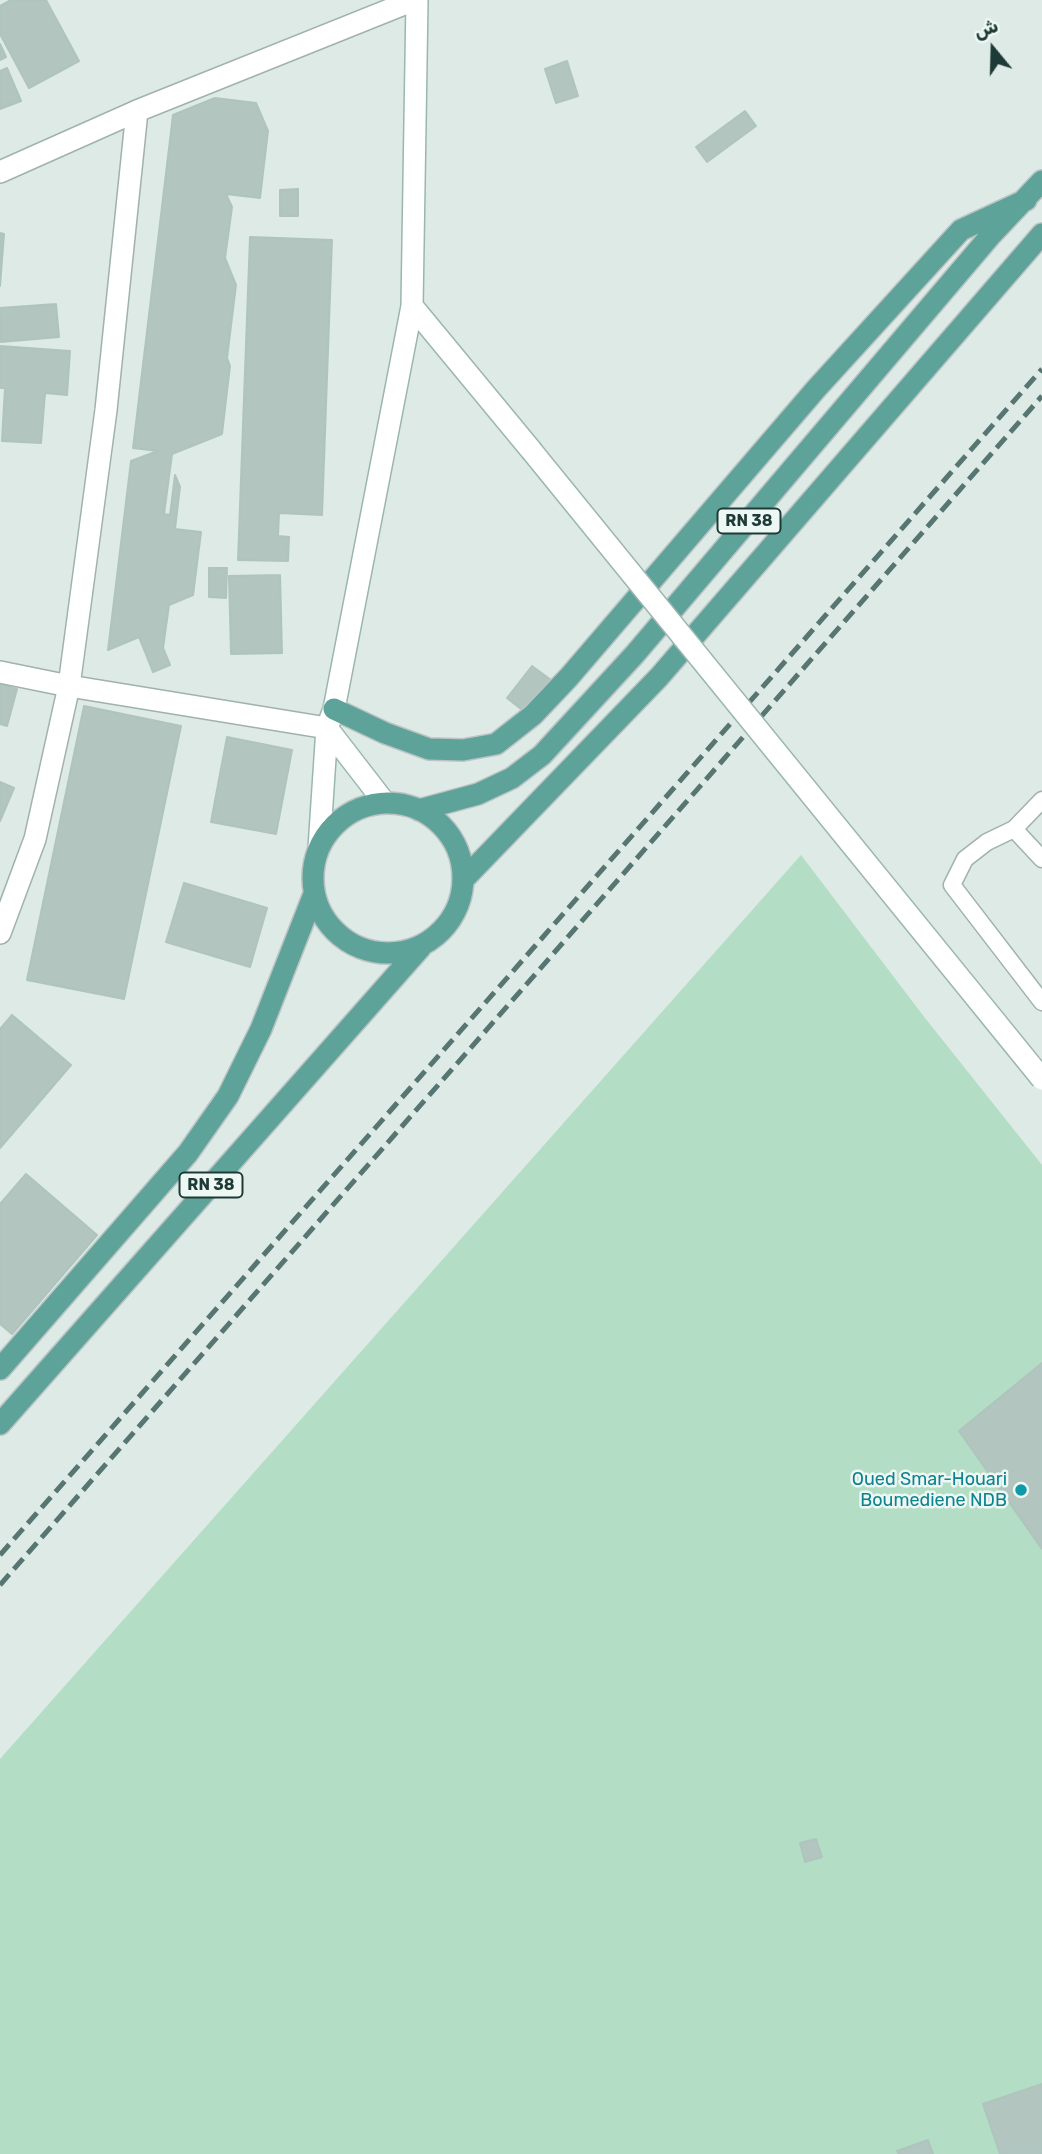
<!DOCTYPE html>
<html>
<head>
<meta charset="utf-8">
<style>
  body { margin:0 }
  #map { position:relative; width:1042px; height:2154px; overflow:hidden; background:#ddeae6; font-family:Rubik,"Noto Naskh Arabic",sans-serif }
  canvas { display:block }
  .north { position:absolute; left:958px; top:14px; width:70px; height:70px; -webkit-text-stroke:5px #edf7f3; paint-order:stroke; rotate:341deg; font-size:19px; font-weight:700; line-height:28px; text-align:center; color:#1e3a36 }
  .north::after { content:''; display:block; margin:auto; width:24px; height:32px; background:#1e3a36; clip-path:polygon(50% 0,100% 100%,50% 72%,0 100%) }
</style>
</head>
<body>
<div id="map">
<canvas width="1042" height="2154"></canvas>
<div class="north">ش</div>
</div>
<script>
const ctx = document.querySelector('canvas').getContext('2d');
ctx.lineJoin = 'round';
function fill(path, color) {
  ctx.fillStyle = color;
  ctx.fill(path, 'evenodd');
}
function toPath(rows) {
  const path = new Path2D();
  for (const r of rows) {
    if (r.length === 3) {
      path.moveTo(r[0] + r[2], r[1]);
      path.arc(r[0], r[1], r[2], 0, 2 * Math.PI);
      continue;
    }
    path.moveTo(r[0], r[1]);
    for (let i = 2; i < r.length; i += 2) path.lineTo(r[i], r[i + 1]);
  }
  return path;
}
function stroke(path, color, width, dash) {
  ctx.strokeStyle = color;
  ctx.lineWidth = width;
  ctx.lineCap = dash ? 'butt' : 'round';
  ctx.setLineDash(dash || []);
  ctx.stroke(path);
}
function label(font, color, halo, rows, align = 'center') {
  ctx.font = font + ' Rubik,sans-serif';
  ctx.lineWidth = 5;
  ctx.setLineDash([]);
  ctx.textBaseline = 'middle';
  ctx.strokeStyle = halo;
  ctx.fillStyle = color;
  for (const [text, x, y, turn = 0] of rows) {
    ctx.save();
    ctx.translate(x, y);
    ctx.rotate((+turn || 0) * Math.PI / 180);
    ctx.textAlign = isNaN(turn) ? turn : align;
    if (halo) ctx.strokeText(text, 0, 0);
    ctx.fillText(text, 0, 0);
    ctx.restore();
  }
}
fill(toPath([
  [801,855,925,1018,1042,1165,1042,2154,0,2154,0,1759]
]), '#b3ddc4');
const building = toPath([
  [11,0,46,0,79,61,29,88,0,34,0,6,11,0],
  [0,44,6,57,0,60,0,44],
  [567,61,578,96,556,103,545,69,567,61],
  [7,68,21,101,0,109,0,71,7,68],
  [215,98,256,103,268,131,260,198,226,194,232,207,225,258,236,285,227,358,230,366,222,434,172,454,164,514,170,515,175,475,180,487,175,529,201,532,193,595,169,605,163,648,170,665,153,672,139,637,108,650,131,461,158,451,133,448,173,115,215,98],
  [745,111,756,126,707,162,696,147,745,111],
  [298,189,298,216,280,216,280,190,298,189],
  [0,233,4,234,0,286,0,233],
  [250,237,332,240,322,515,279,513,278,536,289,537,288,561,238,560,250,237],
  [56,304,59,337,1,342,0,308,56,304],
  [0,346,70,351,67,395,45,393,41,443,2,441,5,388,0,388,0,346],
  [209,568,227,568,226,598,209,597,209,568],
  [280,575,282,653,231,654,229,576,280,575],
  [532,666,551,680,526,713,507,698,532,666],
  [0,684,17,689,7,726,0,724,0,684],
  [84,706,181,726,124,999,27,980,84,706],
  [227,737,292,750,276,834,211,822,227,737],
  [0,782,14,788,0,821,0,782],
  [184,883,267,908,250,967,166,942,184,883],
  [12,1015,71,1065,0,1148,0,1029,12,1015],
  [26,1174,97,1235,12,1334,0,1324,0,1204,26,1174],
  [1042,1363,1042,1549,959,1431,1042,1363],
  [816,1839,822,1857,805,1862,800,1843,816,1839],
  [1042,2084,1042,2154,1000,2154,983,2104,1042,2084],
  [928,2140,933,2154,899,2154,897,2151,928,2140]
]);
fill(building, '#b2c5bf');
stroke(building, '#afc4be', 2);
const lane = toPath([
  [1042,800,1014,829,987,842,965,859,952,885,1042,1002],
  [1014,829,1042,859]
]);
const street = toPath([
  [0,172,137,111,414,0],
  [0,672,69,686,327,728],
  [0,933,35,839,69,686,106,410,137,111]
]);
const secondary = toPath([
  [417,0,412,306,531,450],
  [327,728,385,803],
  [319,848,327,728,334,709,412,306]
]);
const primary = toPath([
  [334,709,385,733,429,749,463,750,496,744,533,715,569,677,816,389,961,230,1026,200],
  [388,878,75],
  [419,810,478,794,512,778,542,755,635,654,991,235,1042,181],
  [464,879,659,677,1042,234],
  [0,1369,188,1153,228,1096,261,1029,314,894],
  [0,1424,421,947]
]);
stroke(lane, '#a0b2ae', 19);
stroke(street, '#a0b2ae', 24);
stroke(secondary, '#9bb6b0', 24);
stroke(primary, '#bcc4c3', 24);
stroke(lane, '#fff', 16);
stroke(street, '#fff', 21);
stroke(secondary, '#fff', 21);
stroke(primary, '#5ea39a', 21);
stroke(toPath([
  [0,1555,1042,369],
  [0,1585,1042,396]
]), '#577672', 5, [14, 7]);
const secondaryBridge = toPath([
  [531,450,1042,1079]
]);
stroke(secondaryBridge, '#9bb6b0', 24, []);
stroke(secondaryBridge, '#fff', 21);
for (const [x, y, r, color] of [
  [1021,1490,7,"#0f9aa8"]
]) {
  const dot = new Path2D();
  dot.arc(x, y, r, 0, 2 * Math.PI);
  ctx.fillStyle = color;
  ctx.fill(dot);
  stroke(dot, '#edf7f3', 2.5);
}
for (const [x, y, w] of [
  [749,521,63],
  [211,1185,63]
]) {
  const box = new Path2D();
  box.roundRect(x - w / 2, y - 12.5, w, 25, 5);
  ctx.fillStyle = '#edf7f3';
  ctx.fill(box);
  stroke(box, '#1e3a36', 2);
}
label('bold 16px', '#1e3a36', null, [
  ["RN 38",749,521],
  ["RN 38",211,1185]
]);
label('18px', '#0d838f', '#edf7f3', [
  ["Oued Smar-Houari",1007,1480],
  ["Boumediene NDB",1007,1501]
], 'right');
</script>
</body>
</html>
